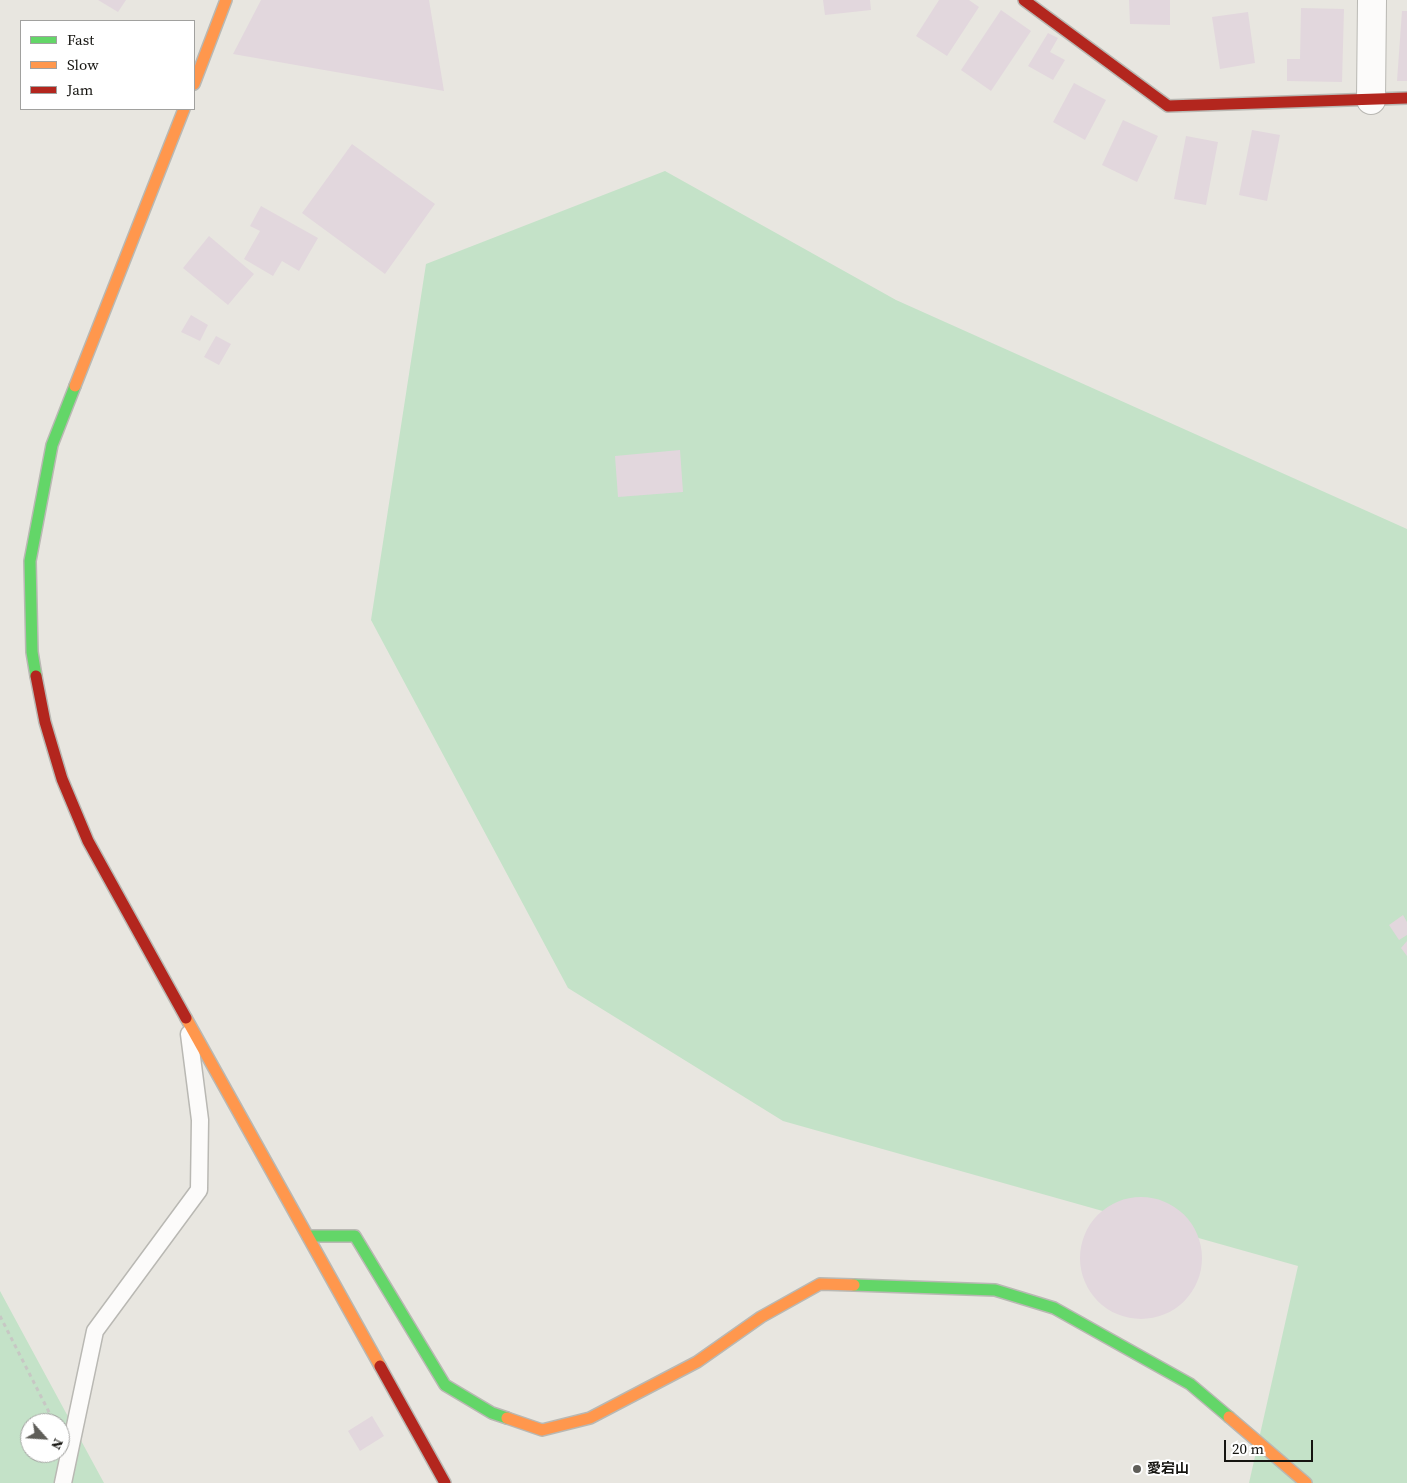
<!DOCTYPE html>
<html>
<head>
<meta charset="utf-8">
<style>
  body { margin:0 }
  #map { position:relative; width:1407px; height:1483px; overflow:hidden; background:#e8e6e0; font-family:"Source Serif 4",serif }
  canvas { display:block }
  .legend { position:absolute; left:20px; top:20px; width:175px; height:90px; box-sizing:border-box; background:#fff; border:1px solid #a1a19f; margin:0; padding:6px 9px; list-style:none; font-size:15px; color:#151410 }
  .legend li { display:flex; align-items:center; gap:10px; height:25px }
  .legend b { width:25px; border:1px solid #a1a19f }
  .north { position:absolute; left:20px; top:1413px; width:50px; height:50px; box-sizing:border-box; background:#fff; border:1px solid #a1a19f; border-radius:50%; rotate:116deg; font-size:14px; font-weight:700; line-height:20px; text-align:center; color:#151410 }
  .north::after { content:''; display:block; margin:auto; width:18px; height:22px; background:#5f5e59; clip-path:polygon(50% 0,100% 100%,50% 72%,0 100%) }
  .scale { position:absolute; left:1224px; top:1440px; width:89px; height:22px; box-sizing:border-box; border:2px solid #151410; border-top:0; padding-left:6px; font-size:15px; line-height:18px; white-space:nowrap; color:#151410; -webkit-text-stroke:4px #fff; paint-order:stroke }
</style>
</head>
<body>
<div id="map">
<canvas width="1407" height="1483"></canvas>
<ul class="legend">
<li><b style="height:6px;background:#63d668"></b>Fast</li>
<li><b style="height:6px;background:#ff974d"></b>Slow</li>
<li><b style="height:6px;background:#b3261e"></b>Jam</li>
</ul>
<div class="north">N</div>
<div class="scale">20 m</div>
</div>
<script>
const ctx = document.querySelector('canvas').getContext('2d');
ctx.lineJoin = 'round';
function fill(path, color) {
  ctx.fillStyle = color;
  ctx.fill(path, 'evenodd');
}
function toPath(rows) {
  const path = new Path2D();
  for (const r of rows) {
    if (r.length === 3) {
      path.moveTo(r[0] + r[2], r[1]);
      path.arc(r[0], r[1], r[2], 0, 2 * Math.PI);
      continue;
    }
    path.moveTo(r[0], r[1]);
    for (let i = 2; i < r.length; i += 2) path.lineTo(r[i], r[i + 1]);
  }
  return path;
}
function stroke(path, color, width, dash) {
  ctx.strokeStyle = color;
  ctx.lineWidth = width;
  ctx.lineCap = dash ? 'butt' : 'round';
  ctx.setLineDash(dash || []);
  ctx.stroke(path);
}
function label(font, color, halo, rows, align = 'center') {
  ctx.font = font + ' "Source Serif 4","Noto Sans JP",serif';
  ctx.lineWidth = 4;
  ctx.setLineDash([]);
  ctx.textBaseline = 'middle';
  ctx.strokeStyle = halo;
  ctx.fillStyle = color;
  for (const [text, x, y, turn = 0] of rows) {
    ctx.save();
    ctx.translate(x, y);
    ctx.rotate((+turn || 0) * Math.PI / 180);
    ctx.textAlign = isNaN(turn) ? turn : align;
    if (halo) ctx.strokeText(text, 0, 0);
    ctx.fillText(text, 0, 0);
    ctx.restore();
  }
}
fill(toPath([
  [665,171,896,300,1407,529,1407,1483,1249,1483,1298,1266,783,1121,568,988,371,620,426,264],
  [0,1291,104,1483,0,1483],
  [30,1423,60,1423,60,1453,30,1453]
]), '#c4e2c8');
fill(toPath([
  [98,0,126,0,118,12],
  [261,0,429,0,444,91,233,54],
  [823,0,870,0,871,10,825,15],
  [939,0,969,0,979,7,947,56,916,36],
  [1129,0,1170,0,1170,25,1130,24],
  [1301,8,1344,9,1342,82,1287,81,1287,59,1300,59],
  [1001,10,1031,31,991,91,961,70],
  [1402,11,1407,11,1407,81,1397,81],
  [1248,12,1255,63,1220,69,1212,17],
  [1048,33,1058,38,1050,52,1065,60,1053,80,1028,66],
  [1074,83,1106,100,1085,140,1053,122],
  [1123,120,1158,136,1137,182,1102,165],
  [1252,130,1280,135,1267,201,1239,195],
  [1186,136,1218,142,1206,205,1174,199],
  [352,144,435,204,385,274,302,213],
  [261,206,318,238,299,271,282,261,273,276,244,259,260,231,250,226],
  [209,236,254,274,228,305,183,268],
  [191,315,208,325,200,341,181,332],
  [216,336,231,344,219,365,204,357],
  [680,450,683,492,618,497,615,456],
  [1403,915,1407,922,1407,935,1399,940,1389,925],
  [1407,941,1407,956,1401,948],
  [1141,1258,61],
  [372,1416,384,1436,360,1451,348,1431]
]), '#e2d7dd');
const lane = toPath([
  [63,1483,95,1331,199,1190,200,1120,189,1034]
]);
const street = toPath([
  [1371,100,1372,0]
]);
const fast = toPath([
  [36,676,32,652,30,561,52,445,75,386],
  [308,1236,355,1236,445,1385,492,1413,507,1418],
  [854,1285,995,1290,1054,1308,1190,1384,1229,1417]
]);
const slow = toPath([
  [194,84,226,0],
  [75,386,184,109],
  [186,1018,380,1366],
  [1229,1417,1306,1483],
  [507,1418,542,1430,590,1418,697,1362,761,1317,820,1284,854,1285]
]);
const jam = toPath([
  [1024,0,1168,106,1407,98],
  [36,676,45,722,62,779,88,841,186,1018],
  [380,1366,445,1483]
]);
stroke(lane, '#b9b8b3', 19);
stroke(street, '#b9b8b3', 30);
stroke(fast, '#b9b8b3', 14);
stroke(slow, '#b9b8b3', 14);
stroke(jam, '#b9b8b3', 14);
stroke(toPath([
  [0,1316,52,1418]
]), '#c7c7c4', 3, [4, 4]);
stroke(lane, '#fcfbfa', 16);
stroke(street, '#fcfbfa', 28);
stroke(fast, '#63d668', 11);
stroke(slow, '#ff974d', 11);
stroke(jam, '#b3261e', 11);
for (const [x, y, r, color] of [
  [1137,1469,5,"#5f5e59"]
]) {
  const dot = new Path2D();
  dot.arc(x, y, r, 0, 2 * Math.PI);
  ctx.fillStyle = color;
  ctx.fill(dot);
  stroke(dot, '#fff', 2);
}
label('bold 14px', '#151410', '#fff', [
  ["愛宕山",1147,1469]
], 'left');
</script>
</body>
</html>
